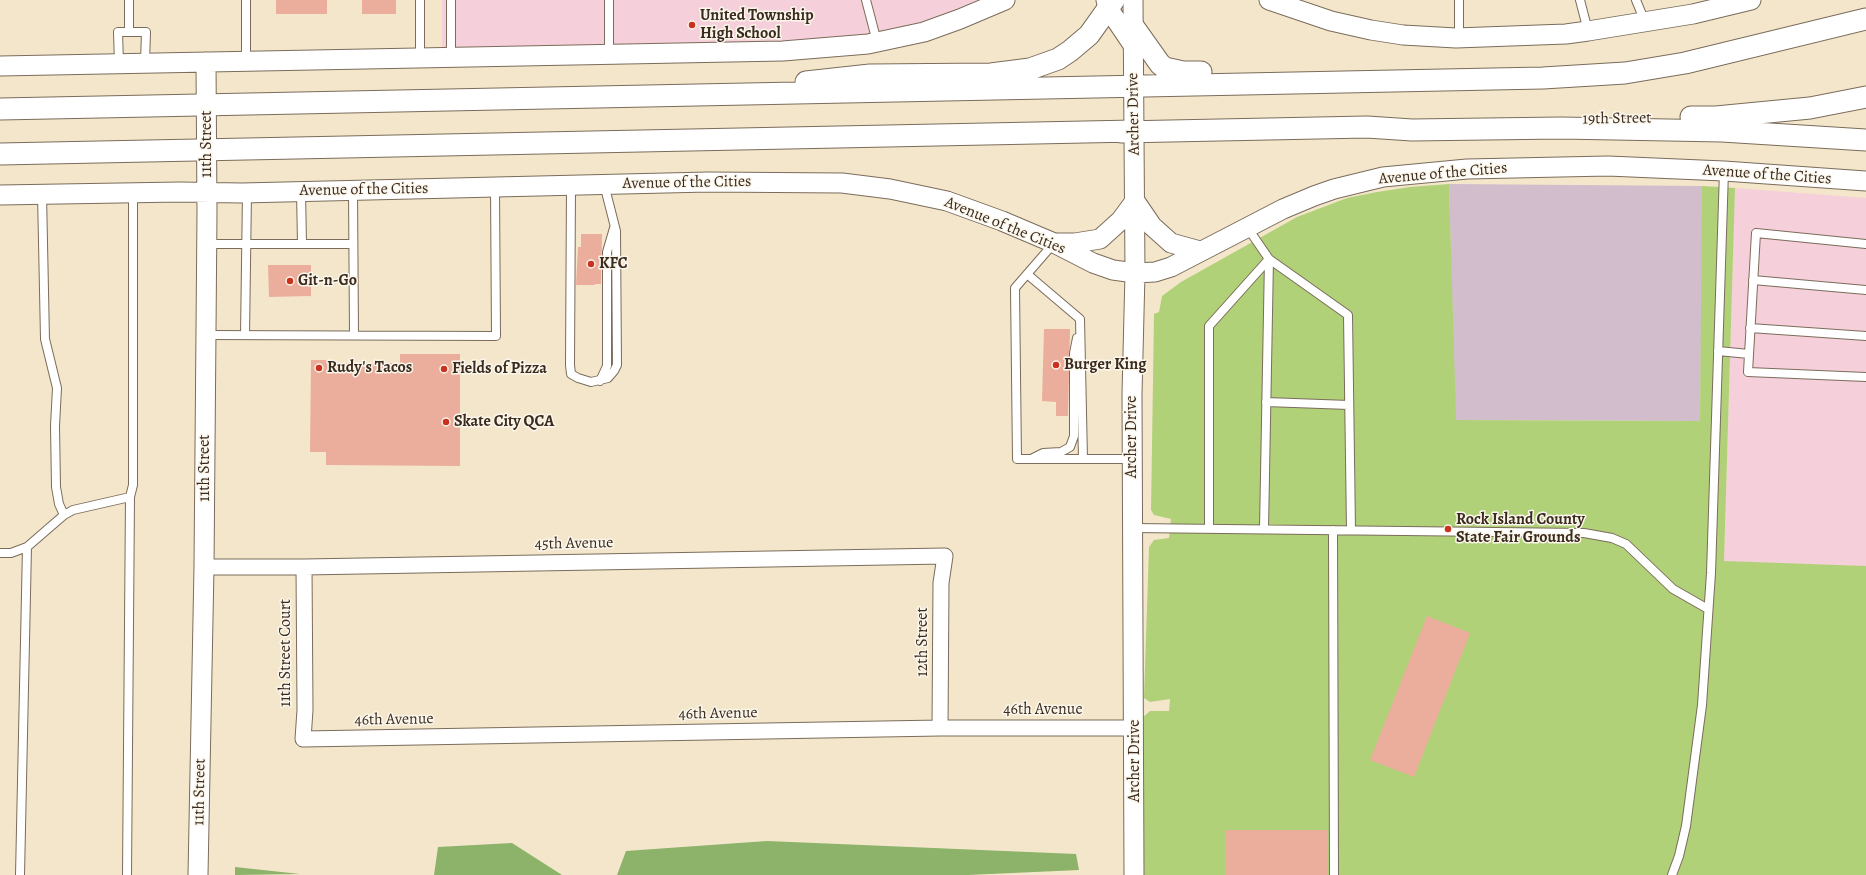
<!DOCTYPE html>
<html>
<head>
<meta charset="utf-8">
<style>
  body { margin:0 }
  canvas { display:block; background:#f3e6cb }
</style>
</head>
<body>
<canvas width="1866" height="875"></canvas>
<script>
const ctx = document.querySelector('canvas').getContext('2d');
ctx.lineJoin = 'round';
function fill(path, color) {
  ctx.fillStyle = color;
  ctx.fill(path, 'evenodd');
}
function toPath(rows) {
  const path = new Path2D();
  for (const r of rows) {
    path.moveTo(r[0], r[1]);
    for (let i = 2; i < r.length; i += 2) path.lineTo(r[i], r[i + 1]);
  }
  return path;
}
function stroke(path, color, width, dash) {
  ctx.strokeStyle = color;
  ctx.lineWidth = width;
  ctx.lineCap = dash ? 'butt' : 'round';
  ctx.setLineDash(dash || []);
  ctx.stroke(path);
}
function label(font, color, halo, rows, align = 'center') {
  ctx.font = font + ' Alegreya,serif';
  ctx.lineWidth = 3;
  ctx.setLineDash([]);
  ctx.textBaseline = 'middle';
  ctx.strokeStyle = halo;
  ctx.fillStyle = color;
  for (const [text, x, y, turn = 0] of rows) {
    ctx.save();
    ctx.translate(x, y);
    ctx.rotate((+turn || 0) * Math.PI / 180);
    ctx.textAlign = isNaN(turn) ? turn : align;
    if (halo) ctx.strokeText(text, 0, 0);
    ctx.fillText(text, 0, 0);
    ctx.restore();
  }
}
fill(toPath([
  [442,0,1005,0,868,44,442,57],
  [1735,188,1866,198,1866,566,1724,562]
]), '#f5cfd9');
fill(toPath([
  [1449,184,1703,186,1700,421,1455,420]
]), '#d1bdcb');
fill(toPath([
  [1449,184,1456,420,1700,421,1702,186,1735,188,1724,561,1866,566,1866,875,1144,875,1143,717,1150,711,1169,711,1170,699,1150,702,1144,698,1149,547,1154,540,1169,538,1171,519,1154,515,1151,510,1154,314,1159,312,1162,296,1181,282,1297,217,1347,198,1377,192,1410,187]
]), '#b1d179');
fill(toPath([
  [767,841,1076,854,1079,870,968,875,617,875,626,851],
  [512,843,562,875,434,875,438,847],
  [235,867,300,874,235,875]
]), '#8cb369');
fill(toPath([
  [276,0,327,0,327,14,276,14],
  [362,0,396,0,396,14,362,14],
  [581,234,602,234,601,284,595,284,595,285,576,285,578,247,581,247],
  [268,265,311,265,311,296,269,297],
  [1044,329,1070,329,1068,416,1056,416,1056,402,1042,401],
  [400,354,460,354,460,466,326,465,326,452,310,452,311,360,327,360,327,363,400,363],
  [1427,616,1470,633,1414,777,1370,760],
  [1225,830,1327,830,1327,875,1225,875]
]), '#ecae9c');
const service = toPath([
  [129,0,129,32],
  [451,0,451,57],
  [866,0,877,42],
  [1580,0,1588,31],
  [1636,0,1645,22],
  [1459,38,1459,0],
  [609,54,609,0],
  [420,58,420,0],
  [246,61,246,0],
  [119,63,118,32,146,32,145,62],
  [571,185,570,365,571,374,578,378,591,382,608,378,614,371,617,365,616,231,604,184],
  [353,191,354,335],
  [301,192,302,244],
  [1247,227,1269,259,1348,315,1351,530],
  [1054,243,1015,288,1017,459,1132,459],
  [207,244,353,244],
  [1866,244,1756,233,1748,372,1866,377],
  [1027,274,1080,319,1083,459],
  [1753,280,1866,290],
  [1750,328,1866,336],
  [206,335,496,336,495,187],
  [245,335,247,193],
  [1718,351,1749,354],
  [600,381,607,366,607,252,614,228],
  [1266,402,1349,405],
  [1033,458,1043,453,1061,452,1070,447,1074,436,1074,353,1077,338],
  [64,515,73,510,130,497],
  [1133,528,1584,533,1612,538,1626,544,1673,589,1708,609],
  [1209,528,1209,326,1269,259],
  [1264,529,1269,259],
  [1333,530,1334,875],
  [0,553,11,553,27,547,64,515,59,504,56,487,55,426,57,388,45,339,42,194],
  [20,875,27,547],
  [127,875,130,497,133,485,133,193],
  [1672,875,1679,856,1686,826,1702,705,1711,573,1724,171]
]);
const minor = toPath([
  [204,567,304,567,945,556,941,583,940,728],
  [304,567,305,710,303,739,940,728,1135,728]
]);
const tertiary = toPath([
  [1106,0,1108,8,1133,45],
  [1133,0,1135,273,1132,394,1134,875],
  [1269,0,1331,21,1371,30,1403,35,1456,38,1566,34,1588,31,1693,14,1751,0],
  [0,66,783,51,868,44,924,32,960,19,1005,0],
  [0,195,180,192,242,193,708,182,842,183,890,189,947,201,1002,221,1054,243,1093,263,1113,270,1135,273,1155,272,1171,267,1283,209,1314,196,1334,189,1383,177,1467,169,1608,166,1724,171,1866,181],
  [1057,243,1075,243,1100,239,1121,220,1135,201,1152,226,1171,243,1200,251],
  [198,875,204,567,207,212,206,62]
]);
const secondary = toPath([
  [1133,26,1160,64,1165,68,1183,72,1201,72],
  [806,82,870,75,991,74,1030,69,1058,59,1070,51,1089,35,1114,0],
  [0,109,1543,78,1625,73,1685,63,1866,19],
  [1691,117,1716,117,1810,108,1866,97],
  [1121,132,1367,127,1412,130,1561,128,1722,131,1866,140],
  [0,154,1134,131]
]);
stroke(service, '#7b6c5b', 10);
stroke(minor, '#7b6c5b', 17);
stroke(tertiary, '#7b6c5b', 21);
stroke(secondary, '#7b6c5b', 23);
stroke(service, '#fff', 8);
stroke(minor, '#fff', 15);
stroke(tertiary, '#fff', 19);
stroke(secondary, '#fff', 21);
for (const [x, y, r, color] of [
  [692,25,4,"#c8321e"],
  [591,264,4,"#c8321e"],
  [290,281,4,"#c8321e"],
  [1056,365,4,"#c8321e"],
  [319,368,4,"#c8321e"],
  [444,369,4,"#c8321e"],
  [446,422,4,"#c8321e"],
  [1448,529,4,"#c8321e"]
]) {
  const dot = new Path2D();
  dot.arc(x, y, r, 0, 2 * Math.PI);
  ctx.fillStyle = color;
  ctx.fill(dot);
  stroke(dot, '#fbf7ec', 1.5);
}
label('bold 16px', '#3b2a1e', '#fbf7ec', [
  ["United Township",700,16],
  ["High School",700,34],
  ["KFC",599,264],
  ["Git-n-Go",298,281],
  ["Burger King",1064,365],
  ["Rudy's Tacos",327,368],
  ["Fields of Pizza",452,369],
  ["Skate City QCA",454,422],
  ["Rock Island County",1456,520],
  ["State Fair Grounds",1456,538]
], 'left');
label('16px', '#3b2a1e', '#fbf7ec', [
  ["Archer Drive",1134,114,-91],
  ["19th Street",1617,119,-1],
  ["11th Street",207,144,-90],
  ["Avenue of the Cities",1443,174,-5],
  ["Avenue of the Cities",1767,175,4],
  ["Avenue of the Cities",687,183,-1],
  ["Avenue of the Cities",364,190,-1],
  ["Avenue of the Cities",1005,226,22],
  ["Archer Drive",1132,437,-90],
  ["11th Street",205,468,-90],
  ["45th Avenue",574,544,-1],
  ["12th Street",923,642,-90],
  ["11th Street Court",286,653,-90],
  ["46th Avenue",1043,710],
  ["46th Avenue",718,714,-1],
  ["46th Avenue",394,720,-1],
  ["Archer Drive",1135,761,-90],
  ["11th Street",200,792,-89]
]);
</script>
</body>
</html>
